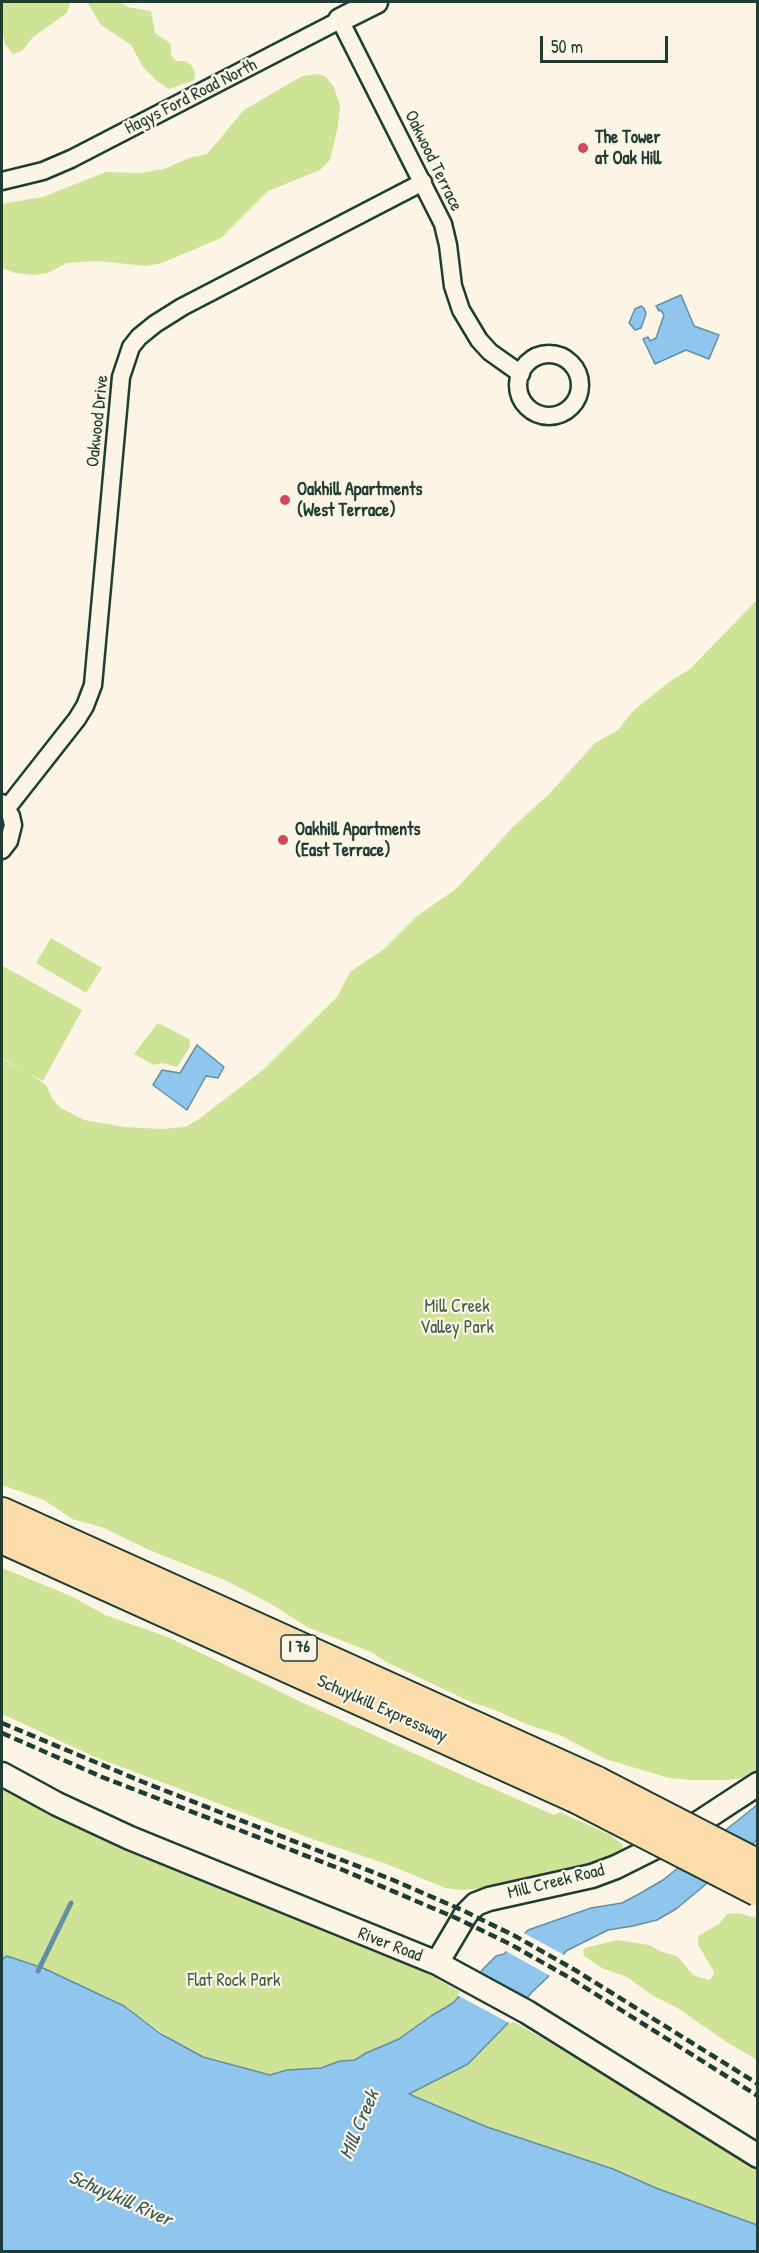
<!DOCTYPE html>
<html>
<head>
<meta charset="utf-8">
<style>
  body { margin:0 }
  #map { position:relative; width:759px; height:2253px; overflow:hidden; background:#fcf5e5; font-family:"Patrick Hand",sans-serif }
  canvas { display:block }
  .frame { position:absolute; inset:0; border:3px solid #1f3d34; pointer-events:none }
  .scale { position:absolute; left:540px; top:36px; width:128px; height:27px; box-sizing:border-box; border:3px solid #1f3d34; border-top:0; padding-left:8px; font-size:18px; line-height:21px; white-space:nowrap; color:#1f3d34; -webkit-text-stroke:4px #fcf5e5; paint-order:stroke }
</style>
</head>
<body>
<div id="map">
<canvas width="759" height="2253"></canvas>
<div class="frame"></div>
<div class="scale">50 m</div>
</div>
<script>
const ctx = document.querySelector('canvas').getContext('2d');
ctx.lineJoin = 'round';
function fill(path, color) {
  ctx.fillStyle = color;
  ctx.fill(path, 'evenodd');
}
function toPath(rows) {
  const path = new Path2D();
  for (const r of rows) {
    if (r.length === 3) {
      path.moveTo(r[0] + r[2], r[1]);
      path.arc(r[0], r[1], r[2], 0, 2 * Math.PI);
      continue;
    }
    path.moveTo(r[0], r[1]);
    for (let i = 2; i < r.length; i += 2) path.lineTo(r[i], r[i + 1]);
  }
  return path;
}
function stroke(path, color, width, dash) {
  ctx.strokeStyle = color;
  ctx.lineWidth = width;
  ctx.lineCap = dash ? 'butt' : 'round';
  ctx.setLineDash(dash || []);
  ctx.stroke(path);
}
function label(font, color, halo, rows, align = 'center') {
  ctx.font = font + ' "Patrick Hand",sans-serif';
  ctx.lineWidth = 4.5;
  ctx.setLineDash([]);
  ctx.textBaseline = 'middle';
  ctx.strokeStyle = halo;
  ctx.fillStyle = color;
  for (const [text, x, y, turn = 0] of rows) {
    ctx.save();
    ctx.translate(x, y);
    ctx.rotate((+turn || 0) * Math.PI / 180);
    ctx.textAlign = isNaN(turn) ? turn : align;
    if (halo) ctx.strokeText(text, 0, 0);
    ctx.fillText(text, 0, 0);
    ctx.restore();
  }
}
fill(toPath([
  [2,2,74,2,70,3,67,13,33,37,22,51,13,54,5,44,2,30],
  [87,2,120,2,128,7,151,11,155,33,171,44,171,54,176,61,185,61,191,65,195,72,194,80,169,89,157,81,143,67,131,45,101,25],
  [316,74,325,76,334,87,340,106,338,126,330,160,320,170,268,191,221,238,162,263,147,266,97,261,67,263,48,273,34,275,15,273,2,268,2,204,43,197,106,172,140,173,164,169,189,158,207,154,244,110,302,76],
  [757,600,757,1771,750,1777,727,1780,690,1780,669,1778,605,1759,560,1735,526,1724,495,1710,473,1703,386,1662,371,1652,307,1627,271,1604,227,1581,147,1549,104,1528,72,1519,44,1500,2,1485,2,1059,24,1071,2,1058,2,969,3,966,82,1010,43,1081,30,1074,46,1085,53,1100,61,1108,84,1120,124,1127,162,1129,185,1127,199,1119,263,1070,337,997,350,972,384,949,416,917,457,888,513,827,549,794,595,743,618,730,633,711,669,682,690,669],
  [51,938,102,968,86,993,36,963],
  [158,1023,189,1039,190,1047,177,1067,163,1063,154,1065,134,1054],
  [2,1568,71,1596,105,1615,168,1637,299,1701,466,1777,554,1815,560,1812,610,1835,622,1844,623,1849,610,1859,591,1865,486,1888,462,1890,445,1888,387,1864,315,1840,95,1757,2,1714],
  [2,1786,178,1869,425,1972,544,2039,757,2166,757,2225,656,2188,613,2169,487,2127,419,2097,321,2068,287,2070,270,2075,203,2057,180,2045,144,2020,89,1989,25,1961,2,1959],
  [738,1913,757,1918,757,2060,725,2041,679,2009,652,1995,627,1977,602,1968,584,1956,583,1951,585,1948,618,1940,649,1945,662,1952,677,1956,693,1975,709,1980,713,1976,714,1972,698,1945,698,1936,719,1924,727,1914]
]), '#cfe397');
const water = toPath([
  [681,295,694,326,719,335,709,359,686,350,655,364,643,339,648,337,650,341,656,338,664,315,661,310,659,311,656,306,681,295],
  [641,306,644,308,646,314,641,328,635,330,629,323,635,309,641,306],
  [197,1045,224,1067,218,1078,206,1076,187,1110,153,1085,162,1070,180,1073,197,1045],
  [757,1805,757,1840,699,1890,676,1909,657,1920,633,1926,608,1930,566,1951,547,1978,531,1993,508,2023,468,2064,409,2094,487,2127,613,2169,656,2188,757,2225,757,2251,2,2251,2,1959,7,1956,43,1968,124,2006,161,2034,203,2057,270,2075,287,2070,321,2068,340,2061,355,2060,366,2053,399,2039,431,2016,453,2003,484,1968,496,1956,504,1954,528,1930,591,1908,622,1903,639,1894,663,1880,757,1805]
]);
fill(water, '#90c5ed');
stroke(water, '#638fa3', 1.5);
fill(toPath([
  [522,1932,566,1956,552,1977,504,1950],
  [478,1970,530,1999,511,2024,457,1995]
]), '#fcf5e5');
stroke(toPath([
  [38,1971,71,1903]
]), '#638fa3', 5);
const street = toPath([
  [2,181,43,171,71,159,340,20,443,224,448,245,453,286,461,310,479,340,490,352,521,374],
  [549,385,31],
  [2,803,11,816,13,825,9,841,2,850],
  [7,808,77,719,85,706,93,685,121,377,131,347,139,337,155,324,182,307,423,182]
]);
const secondary = toPath([
  [340,20,376,2],
  [2,1774,57,1804,130,1838,437,1963,527,2012,758,2156],
  [437,1963,466,1914,476,1904,489,1899,592,1876,616,1867,680,1835,758,1784]
]);
const highway = toPath([
  [2,1513,597,1782],
  [2,1538,575,1797]
]);
stroke(street, '#1f3d34', 21);
stroke(secondary, '#1f3d34', 27);
stroke(highway, '#1f3d34', 34);
stroke(street, '#fcf5e5', 16);
stroke(secondary, '#fcf5e5', 22);
stroke(highway, '#fbddab', 30);
stroke(toPath([
  [2,1723,143,1782,393,1880,462,1910,515,1936,575,1970,758,2084],
  [2,1733,102,1777,343,1870,456,1918,510,1944,570,1978,758,2096]
]), '#1f3d34', 4.5, [9, 4.5]);
const highwayBridge = toPath([
  [597,1782,758,1865],
  [575,1797,758,1891]
]);
stroke(highwayBridge, '#1f3d34', 34, []);
stroke(highwayBridge, '#fbddab', 30);
for (const [x, y, r, color] of [
  [583,148,6,"#d1495b"],
  [285,500,6,"#d1495b"],
  [283,840,6,"#d1495b"]
]) {
  const dot = new Path2D();
  dot.arc(x, y, r, 0, 2 * Math.PI);
  ctx.fillStyle = color;
  ctx.fill(dot);
  stroke(dot, '#fcf5e5', 2);
}
for (const [x, y, w] of [
  [299,1648,36]
]) {
  const box = new Path2D();
  box.roundRect(x - w / 2, y - 13, w, 26, 4.5);
  ctx.fillStyle = '#fcf5e5';
  ctx.fill(box);
  stroke(box, '#1f3d34', 1.5);
}
label('bold 16px', '#1f3d34', null, [
  ["I 76",299,1648]
]);
label('18px', '#1f3d34', '#fcf5e5', [
  ["Hagys Ford Road North",191,97,-27],
  ["Oakwood Terrace",433,161,64],
  ["Oakwood Drive",98,421,-84],
  ["Schuylkill Expressway",382,1709,24],
  ["Mill Creek Road",556,1882,-14],
  ["River Road",390,1945,21]
]);
label('bold 18px', '#1f3d34', '#fcf5e5', [
  ["The Tower",595,138],
  ["at Oak Hill",595,159],
  ["Oakhill Apartments",297,490],
  ["(West Terrace)",297,511],
  ["Oakhill Apartments",295,830],
  ["(East Terrace)",295,851]
], 'left');
label('18px', '#425e48', '#fcf5e5', [
  ["Mill Creek",457,1307],
  ["Valley Park",457,1328],
  ["Flat Rock Park",234,1981]
]);
label('italic 20px', '#365859', '#fcf5e5', [
  ["Mill Creek",360,2125,-67],
  ["Schuylkill River",120,2199,24]
]);
</script>
</body>
</html>
